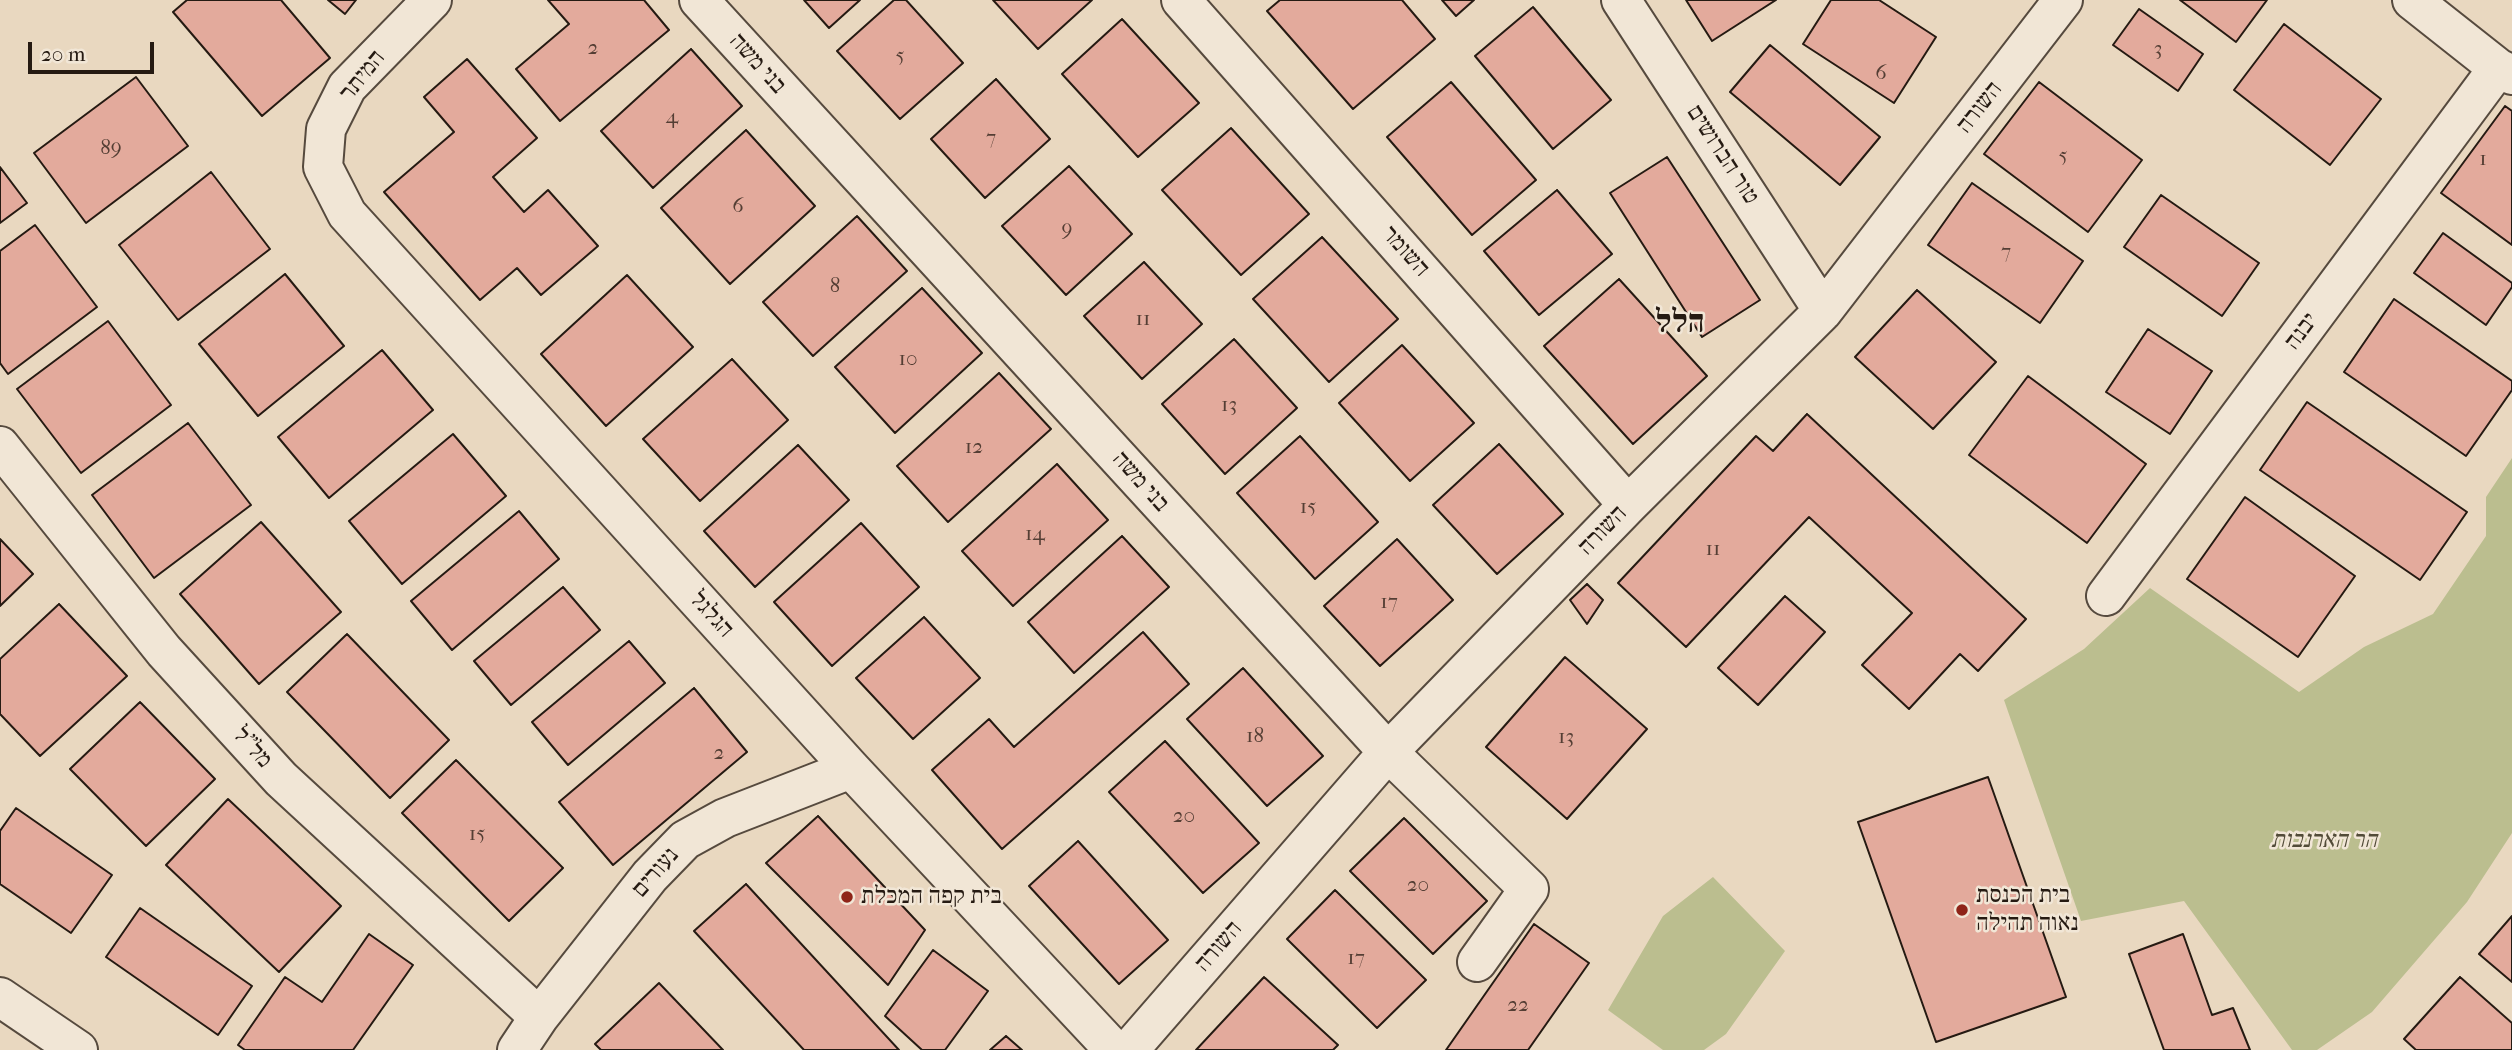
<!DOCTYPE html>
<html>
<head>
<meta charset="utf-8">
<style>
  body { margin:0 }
  #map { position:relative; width:2512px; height:1050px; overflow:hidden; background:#e9d8c0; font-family:"IM FELL French Canon",serif }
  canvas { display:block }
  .scale { position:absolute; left:28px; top:42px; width:126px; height:32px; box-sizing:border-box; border:4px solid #251a12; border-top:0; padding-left:9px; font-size:21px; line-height:24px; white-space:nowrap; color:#251a12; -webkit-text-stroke:5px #f1e6d6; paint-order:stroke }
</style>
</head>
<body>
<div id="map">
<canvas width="2512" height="1050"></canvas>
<div class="scale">20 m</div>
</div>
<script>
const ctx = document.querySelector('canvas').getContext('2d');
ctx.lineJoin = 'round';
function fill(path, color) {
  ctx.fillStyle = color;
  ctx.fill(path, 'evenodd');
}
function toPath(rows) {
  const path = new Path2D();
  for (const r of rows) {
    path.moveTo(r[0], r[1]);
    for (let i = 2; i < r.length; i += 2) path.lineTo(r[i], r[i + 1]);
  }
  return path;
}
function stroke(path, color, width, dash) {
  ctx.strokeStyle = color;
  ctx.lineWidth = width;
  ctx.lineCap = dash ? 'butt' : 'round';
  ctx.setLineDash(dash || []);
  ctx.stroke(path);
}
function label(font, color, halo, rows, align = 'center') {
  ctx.font = font + ' "IM FELL French Canon","Frank Ruhl Libre",serif';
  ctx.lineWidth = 5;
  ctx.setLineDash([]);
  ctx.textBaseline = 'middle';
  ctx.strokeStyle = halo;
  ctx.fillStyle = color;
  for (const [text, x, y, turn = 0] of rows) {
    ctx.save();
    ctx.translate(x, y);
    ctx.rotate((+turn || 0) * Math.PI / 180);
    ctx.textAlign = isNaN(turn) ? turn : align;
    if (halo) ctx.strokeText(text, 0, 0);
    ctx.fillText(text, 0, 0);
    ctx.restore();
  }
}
fill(toPath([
  [2512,458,2512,833,2467,902,2372,1012,2317,1050,2292,1050,2184,901,2081,921,2004,700,2084,649,2150,588,2299,692,2364,647,2433,614,2486,536,2486,497],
  [1713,877,1785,951,1726,1034,1704,1050,1663,1050,1608,1010,1663,916]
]), '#bbbe8f');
const building = toPath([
  [187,0,281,0,330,58,262,116,173,12,187,0],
  [328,0,356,0,345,14,328,0],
  [548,0,644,0,669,30,560,121,516,69,569,24,548,0],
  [804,0,860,0,829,28,804,0],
  [894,0,906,0,963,63,900,119,837,51,894,0],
  [993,0,1092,0,1038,49,993,0],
  [1280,0,1402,0,1435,39,1353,109,1267,11,1280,0],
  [1442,0,1474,0,1456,16,1442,0],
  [1686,0,1776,0,1712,41,1686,0],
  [1831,0,1879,0,1936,37,1894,103,1803,44,1831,0],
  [2180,0,2267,0,2236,42,2180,0],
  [1533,7,1611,100,1553,149,1475,56,1533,7],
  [2139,9,2203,54,2178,91,2113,45,2139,9],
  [1122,19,1199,103,1138,157,1062,74,1122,19],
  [2284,24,2381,99,2330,165,2234,90,2284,24],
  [1770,45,1880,137,1840,185,1730,92,1770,45],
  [691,49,742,106,653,188,601,131,691,49],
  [467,59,537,138,493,177,524,212,548,190,598,246,541,295,517,268,480,300,384,192,454,132,424,97,467,59],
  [136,77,188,146,86,223,34,153,136,77],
  [996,79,1050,139,985,198,931,139,996,79],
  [1451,82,1536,180,1472,235,1387,137,1451,82],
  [2039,82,2142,160,2088,232,1984,154,2039,82],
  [2505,106,2512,111,2512,245,2441,193,2505,106],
  [1231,128,1309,214,1241,275,1162,190,1231,128],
  [746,130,815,206,730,284,661,208,746,130],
  [1667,157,1760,300,1702,337,1610,193,1667,157],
  [1069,166,1132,234,1066,295,1002,226,1069,166],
  [0,167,27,203,0,223,0,167],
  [211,172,270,249,178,320,119,245,211,172],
  [1972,183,2083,261,2040,323,1928,245,1972,183],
  [1557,190,1612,254,1539,315,1484,251,1557,190],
  [2161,195,2259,263,2222,316,2124,247,2161,195],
  [857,216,907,271,813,356,763,302,857,216],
  [35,225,97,307,8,374,0,363,0,251,35,225],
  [2443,233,2512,283,2512,287,2486,325,2414,273,2443,233],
  [1322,237,1398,319,1329,382,1253,299,1322,237],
  [1144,262,1202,324,1142,379,1084,316,1144,262],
  [285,274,344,346,258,416,199,344,285,274],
  [627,275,693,347,606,426,541,354,627,275],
  [1619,279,1707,376,1633,444,1544,346,1619,279],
  [922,288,982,353,895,433,835,367,922,288],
  [1917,290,1996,362,1933,429,1855,357,1917,290],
  [2394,299,2512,381,2512,390,2466,456,2344,372,2394,299],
  [108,321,171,405,81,473,17,389,108,321],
  [2148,329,2212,371,2170,434,2106,392,2148,329],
  [1234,339,1297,408,1225,474,1162,404,1234,339],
  [1402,345,1474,423,1410,481,1339,403,1402,345],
  [382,350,433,410,329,498,278,437,382,350],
  [732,359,788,420,700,501,643,439,732,359],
  [999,373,1051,429,948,522,897,466,999,373],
  [2028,376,2146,464,2087,543,1969,455,2028,376],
  [2307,402,2467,512,2420,580,2260,470,2307,402],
  [1807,414,2026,619,1978,671,1960,654,1909,709,1862,665,1912,613,1809,517,1686,647,1618,583,1756,436,1773,451,1807,414],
  [188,423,251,505,154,578,92,495,188,423],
  [453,434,506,496,402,584,349,521,453,434],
  [1300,436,1378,522,1315,579,1237,493,1300,436],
  [1499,444,1563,514,1497,574,1433,505,1499,444],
  [798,445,849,500,755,587,704,531,798,445],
  [1057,464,1108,520,1013,606,962,551,1057,464],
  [2245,497,2355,576,2298,657,2187,579,2245,497],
  [519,511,559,559,452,650,411,601,519,511],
  [261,522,341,612,259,684,180,594,261,522],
  [861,523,919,587,832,666,774,602,861,523],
  [1122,536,1169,587,1074,673,1028,622,1122,536],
  [0,539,33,574,0,606,0,539],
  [1397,539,1453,600,1380,666,1324,606,1397,539],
  [1587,584,1603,600,1587,624,1570,600,1587,584],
  [563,587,600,630,511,705,474,661,563,587],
  [1785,596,1825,632,1758,705,1718,668,1785,596],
  [59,604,127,676,40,756,0,714,0,659,59,604],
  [924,617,980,678,913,739,856,678,924,617],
  [1143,632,1189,684,1002,849,932,770,989,719,1014,747,1143,632],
  [347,634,449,740,390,798,287,692,347,634],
  [629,641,665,683,568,765,532,722,629,641],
  [1565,657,1647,729,1567,819,1486,747,1565,657],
  [1243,668,1323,756,1267,806,1187,719,1243,668],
  [694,688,747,752,613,865,559,802,694,688],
  [140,702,215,779,146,846,70,769,140,702],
  [1165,741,1259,843,1203,893,1109,792,1165,741],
  [456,760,563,868,509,921,402,813,456,760],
  [1988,777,2066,997,1936,1042,1858,822,1988,777],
  [228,799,341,906,279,972,166,865,228,799],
  [16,808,112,875,71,933,0,884,0,831,16,808],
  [818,816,925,930,888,985,766,863,818,816],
  [1404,818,1487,901,1433,954,1350,871,1404,818],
  [1078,841,1168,940,1119,984,1029,886,1078,841],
  [746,884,899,1050,804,1050,694,931,746,884],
  [1335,890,1426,980,1377,1028,1287,939,1335,890],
  [140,908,252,986,218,1035,106,957,140,908],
  [2512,916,2512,982,2479,954,2512,916],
  [1534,924,1589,963,1528,1050,1446,1050,1534,924],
  [369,934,413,965,353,1050,245,1050,238,1045,285,977,322,1002,369,934],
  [2183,934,2212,1015,2233,1008,2250,1050,2164,1050,2129,954,2183,934],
  [933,950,988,991,945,1050,922,1050,885,1016,933,950],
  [1264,977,1338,1045,1333,1050,1196,1050,1264,977],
  [2460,977,2512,1023,2512,1050,2416,1050,2404,1039,2460,977],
  [659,983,723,1050,601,1050,595,1044,659,983],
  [1006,1036,1022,1050,990,1050,1006,1036]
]);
fill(building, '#e3aa9c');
stroke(building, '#251a12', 2);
const minor = toPath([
  [432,0,347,87,326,129,323,167,347,214,851,769,1114,1050],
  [699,0,1388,752,1529,889,1477,962],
  [1181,0,1628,505],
  [1621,0,1823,311],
  [2412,0,2498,68,2512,75],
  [0,446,164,651,281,779,539,1017],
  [2106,596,2498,68],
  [0,997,78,1050],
  [517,1050,539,1017,650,876,685,840,725,818,851,769],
  [1129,1050,1388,752,1628,505,1823,311,2063,0]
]);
stroke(minor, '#564a3e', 42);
stroke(minor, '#f1e6d6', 38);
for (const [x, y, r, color] of [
  [847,897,7,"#8f2418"],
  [1962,910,7,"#8f2418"]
]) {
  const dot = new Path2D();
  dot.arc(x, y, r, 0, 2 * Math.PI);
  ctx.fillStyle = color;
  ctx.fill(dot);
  stroke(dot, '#f1e6d6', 2.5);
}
label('21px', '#543e34', null, [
  ["2",593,49],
  ["3",2158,50],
  ["5",900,57],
  ["6",1881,74],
  ["4",672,118],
  ["7",991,139],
  ["89",111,149],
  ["5",2063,157],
  ["1",2483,160],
  ["6",738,207],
  ["9",1067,230],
  ["7",2006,253],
  ["8",835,287],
  ["11",1143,320],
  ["10",908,360],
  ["13",1229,406],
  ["12",974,448],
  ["15",1308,508],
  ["14",1035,535],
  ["11",1713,550],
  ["17",1389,603],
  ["18",1255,737],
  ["13",1566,738],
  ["2",719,754],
  ["20",1184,817],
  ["15",477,835],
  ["20",1418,886],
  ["17",1356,959],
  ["22",1518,1006]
]);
label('24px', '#251a12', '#f1e6d6', [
  ["בני משה",757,64,48],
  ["המיתר",363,76,-51],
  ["השורה",1980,108,-52],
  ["טור הברושים",1722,155,57],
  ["השומר",1405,252,48],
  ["יבנה",2302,332,-53],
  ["בני משה",1140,482,48],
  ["השורה",1603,531,-46],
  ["הגלגל",711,615,48],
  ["מל\"ל",252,748,48],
  ["נעורים",656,873,-49],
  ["השורה",1219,947,-49]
]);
label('italic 24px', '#524b38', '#f1e6d6', [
  ["הר הארנבות",2324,841]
]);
label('24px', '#251a12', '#f1e6d6', [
  ["בית הכנסת",1976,896],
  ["נאוה תהילה",1976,924],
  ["בית קפה המכלת",861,897]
], 'left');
label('bold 32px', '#251a12', '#f1e6d6', [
  ["הלל",1680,324]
]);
</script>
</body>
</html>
